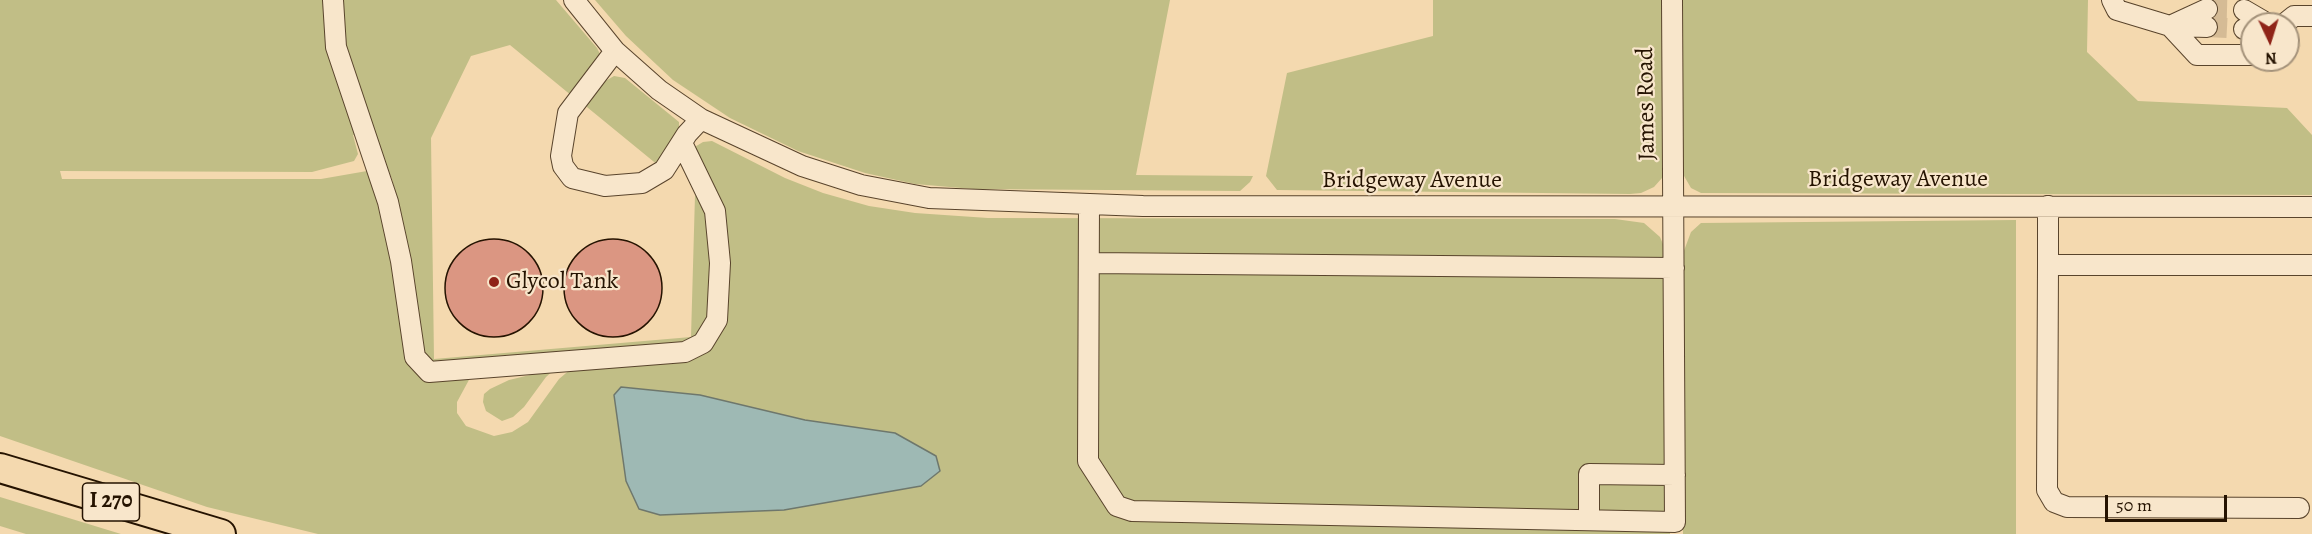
<!DOCTYPE html>
<html>
<head>
<meta charset="utf-8">
<style>
  body { margin:0 }
  #map { position:relative; width:2312px; height:534px; overflow:hidden; background:#f4d9af; font-family:Alegreya,serif }
  canvas { display:block }
  .north { position:absolute; left:2240px; top:12px; width:60px; height:60px; box-sizing:border-box; background:#f8e6cb; border:2px solid #a4927a; border-radius:50%; rotate:176deg; font-size:16px; font-weight:700; line-height:24px; text-align:center; color:#251301 }
  .north::after { content:''; display:block; margin:auto; width:21px; height:27px; background:#8f2418; clip-path:polygon(50% 0,100% 100%,50% 72%,0 100%) }
  .scale { position:absolute; left:2105px; top:495px; width:122px; height:27px; box-sizing:border-box; border:3px solid #251301; border-top:0; padding-left:8px; font-size:18px; line-height:21px; white-space:nowrap; color:#251301; -webkit-text-stroke:4px #f8e6cb; paint-order:stroke }
</style>
</head>
<body>
<div id="map">
<canvas width="2312" height="534"></canvas>
<div class="north">N</div>
<div class="scale">50 m</div>
</div>
<script>
const ctx = document.querySelector('canvas').getContext('2d');
ctx.lineJoin = 'round';
function fill(path, color) {
  ctx.fillStyle = color;
  ctx.fill(path, 'evenodd');
}
function toPath(rows) {
  const path = new Path2D();
  for (const r of rows) {
    if (r.length === 3) {
      path.moveTo(r[0] + r[2], r[1]);
      path.arc(r[0], r[1], r[2], 0, 2 * Math.PI);
      continue;
    }
    path.moveTo(r[0], r[1]);
    for (let i = 2; i < r.length; i += 2) path.lineTo(r[i], r[i + 1]);
  }
  return path;
}
function stroke(path, color, width, dash) {
  ctx.strokeStyle = color;
  ctx.lineWidth = width;
  ctx.lineCap = dash ? 'butt' : 'round';
  ctx.setLineDash(dash || []);
  ctx.stroke(path);
}
function label(font, color, halo, rows, align = 'center') {
  ctx.font = font + ' Alegreya,serif';
  ctx.lineWidth = 4.5;
  ctx.setLineDash([]);
  ctx.textBaseline = 'middle';
  ctx.strokeStyle = halo;
  ctx.fillStyle = color;
  for (const [text, x, y, turn = 0] of rows) {
    ctx.save();
    ctx.translate(x, y);
    ctx.rotate((+turn || 0) * Math.PI / 180);
    ctx.textAlign = isNaN(turn) ? turn : align;
    if (halo) ctx.strokeText(text, 0, 0);
    ctx.fillText(text, 0, 0);
    ctx.restore();
  }
}
fill(toPath([
  [0,0,556,0,597,48,600,54,598,63,572,96,510,45,471,56,431,138,434,359,691,337,695,195,705,208,712,237,714,279,711,312,705,331,694,341,680,348,603,353,488,366,448,367,420,361,415,349,401,214,392,179,373,136,353,135,358,154,354,161,312,172,60,171,62,179,321,179,367,171,378,177,392,224,406,349,414,364,429,374,470,378,457,402,457,413,466,426,494,436,512,432,528,422,559,379,572,368,593,364,657,362,706,351,722,323,726,292,720,216,693,148,703,142,712,141,785,178,823,193,869,206,915,213,988,218,1615,219,1644,223,1660,237,1665,249,1670,534,318,534,207,507,0,436],
  [621,387,700,395,805,420,895,433,936,456,940,471,921,486,784,510,660,515,639,509,626,481,614,395],
  [595,0,1170,0,1136,175,1253,176,1250,182,1240,191,973,189,915,184,865,173,798,151,730,118,673,80,626,36],
  [1433,0,1664,0,1665,166,1662,178,1654,187,1641,193,1630,194,1277,190,1266,176,1287,73,1433,36],
  [1679,0,2088,0,2087,52,2138,101,2287,108,2312,135,2312,195,1701,193,1691,188,1680,169],
  [614,76,625,78,679,122,679,132,659,166,582,103,602,83],
  [2016,220,2016,534,1683,534,1682,256,1691,232,1701,223],
  [555,369,546,377,524,407,513,417,502,421,486,411,483,402,484,394,490,389,509,380],
  [0,497,121,534,26,534,0,526]
]), '#c1be86');
const water = toPath([
  [621,387,700,395,805,420,895,433,936,456,940,471,921,486,784,510,660,515,639,509,626,481,614,395,621,387]
]);
fill(water, '#9eb9b4');
stroke(water, '#6e776c', 1.5);
const building = toPath([
  [494,288,49],
  [613,288,49]
]);
fill(building, '#db9682');
stroke(building, '#251301', 1.5);
stroke(toPath([
  [2207,9,2244,10],
  [2207,27,2244,29]
]), '#d5bb95', 20, [20, 10]);
const minor = toPath([
  [333,0,336,47,388,202,401,261,415,357,429,372,685,352,703,343,717,320,720,263,715,211,682,143],
  [574,0,615,51,659,90,701,119,802,166,861,185,929,198,1143,206,2312,207],
  [2112,0,2117,10,2170,26,2197,55,2252,55],
  [2244,10,2268,24],
  [2284,24,2294,16,2312,16],
  [2170,26,2207,9],
  [2174,26,2207,27],
  [2244,29,2252,29],
  [615,51,568,113,561,156,563,166,572,178,605,186,642,183,664,170,687,134,701,119],
  [1089,204,1088,461,1117,506,1132,511,1675,522,1672,0],
  [1089,263,1674,268],
  [2048,265,2048,206],
  [2299,508,2067,507,2054,502,2047,490,2048,265,2312,265],
  [1589,520,1589,474,1675,475]
]);
const highway = toPath([
  [0,468,221,534]
]);
stroke(minor, '#59442c', 22);
stroke(highway, '#251301', 32);
stroke(minor, '#f8e6cb', 20);
stroke(highway, '#f4d9af', 28);
for (const [x, y, r, color] of [
  [494,282,6,"#8f2418"]
]) {
  const dot = new Path2D();
  dot.arc(x, y, r, 0, 2 * Math.PI);
  ctx.fillStyle = color;
  ctx.fill(dot);
  stroke(dot, '#f8e6cb', 2);
}
for (const [x, y, w] of [
  [111,502,57]
]) {
  const box = new Path2D();
  box.roundRect(x - w / 2, y - 19, w, 38, 4.5);
  ctx.fillStyle = '#f8e6cb';
  ctx.fill(box);
  stroke(box, '#251301', 1.5);
}
label('bold 22px', '#251301', null, [
  ["I 270",111,502]
]);
label('24px', '#251301', '#f8e6cb', [
  ["James Road",1647,104,-91],
  ["Bridgeway Avenue",1898,180],
  ["Bridgeway Avenue",1412,181]
]);
label('24px', '#251301', '#f8e6cb', [
  ["Glycol Tank",506,282]
], 'left');
</script>
</body>
</html>
